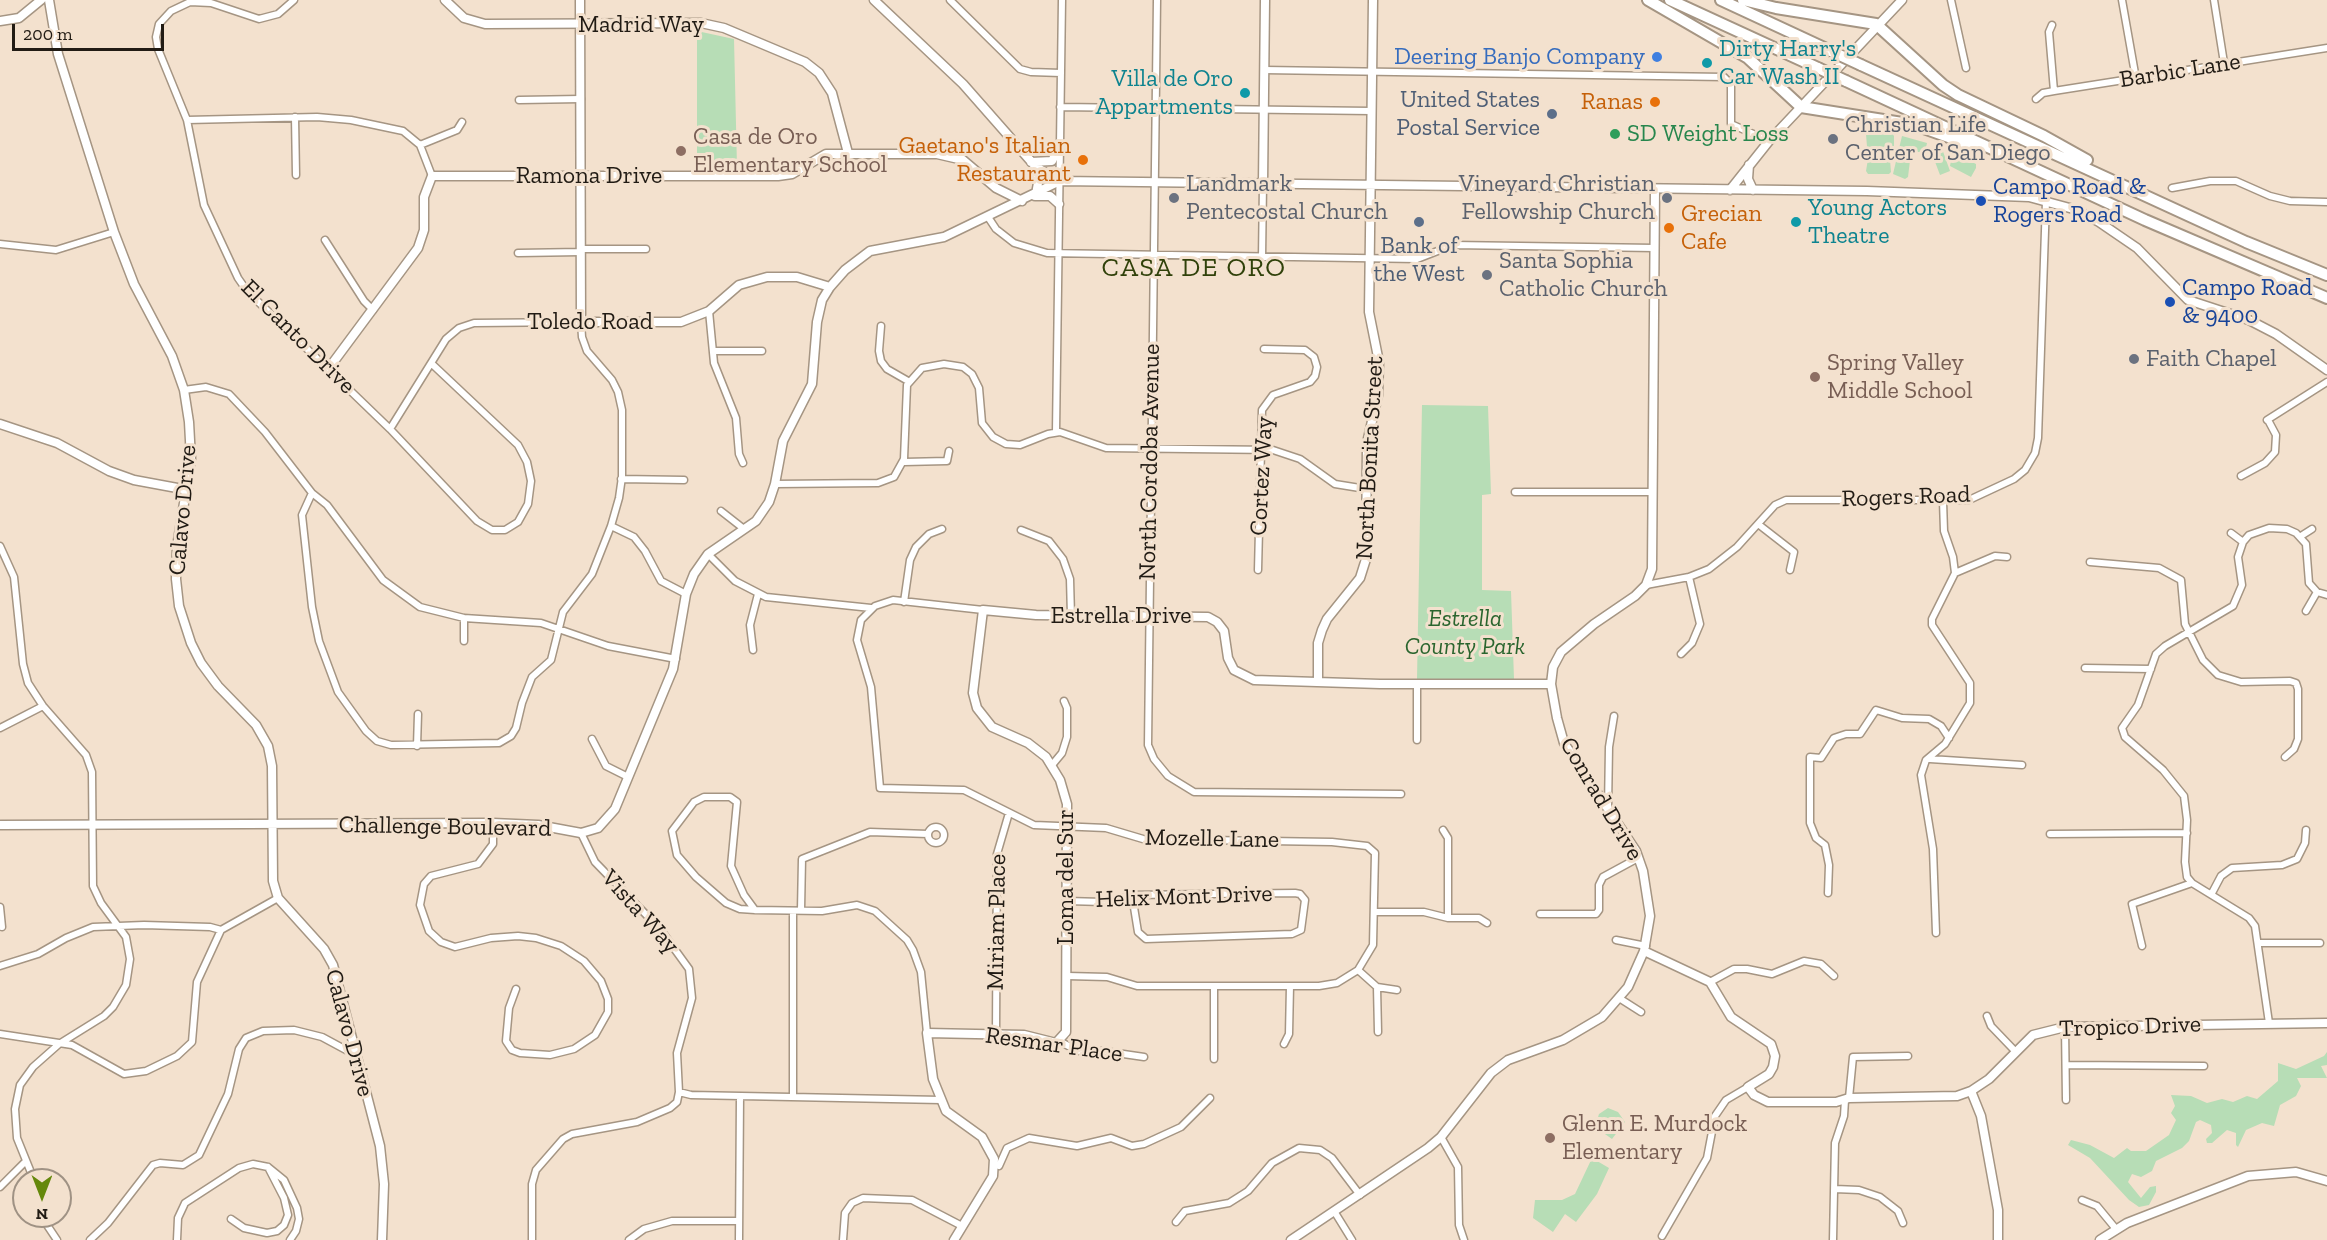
<!DOCTYPE html>
<html>
<head>
<meta charset="utf-8">
<style>
  body { margin:0 }
  #map { position:relative; width:2327px; height:1240px; overflow:hidden; background:#f3e1ce; font-family:"Zilla Slab",serif }
  canvas { display:block }
  .north { position:absolute; left:12px; top:1168px; width:60px; height:60px; box-sizing:border-box; background:#f3e1ce; border:2px solid #9f9284; border-radius:50%; rotate:180deg; font-size:16px; font-weight:700; line-height:24px; text-align:center; color:#211b14 }
  .north::after { content:''; display:block; margin:auto; width:21px; height:27px; background:#65880b; clip-path:polygon(50% 0,100% 100%,50% 72%,0 100%) }
  .scale { position:absolute; left:12px; top:24px; width:152px; height:27px; box-sizing:border-box; border:3px solid #211b14; border-top:0; padding-left:8px; font-size:18px; line-height:21px; white-space:nowrap; color:#211b14; -webkit-text-stroke:4px #f3e1ce; paint-order:stroke }
</style>
</head>
<body>
<div id="map">
<canvas width="2327" height="1240"></canvas>
<div class="north">N</div>
<div class="scale">200 m</div>
</div>
<script>
const ctx = document.querySelector('canvas').getContext('2d');
ctx.lineJoin = 'round';
function fill(path, color) {
  ctx.fillStyle = color;
  ctx.fill(path, 'evenodd');
}
function toPath(rows) {
  const path = new Path2D();
  for (const r of rows) {
    if (r.length === 3) {
      path.moveTo(r[0] + r[2], r[1]);
      path.arc(r[0], r[1], r[2], 0, 2 * Math.PI);
      continue;
    }
    path.moveTo(r[0], r[1]);
    for (let i = 2; i < r.length; i += 2) path.lineTo(r[i], r[i + 1]);
  }
  return path;
}
function stroke(path, color, width, dash) {
  ctx.strokeStyle = color;
  ctx.lineWidth = width;
  ctx.lineCap = dash ? 'butt' : 'round';
  ctx.setLineDash(dash || []);
  ctx.stroke(path);
}
function label(font, color, halo, rows, align = 'center') {
  ctx.font = font + ' "Zilla Slab",serif';
  ctx.lineWidth = 6;
  ctx.setLineDash([]);
  ctx.textBaseline = 'middle';
  ctx.strokeStyle = halo;
  ctx.fillStyle = color;
  for (const [text, x, y, turn = 0] of rows) {
    ctx.save();
    ctx.translate(x, y);
    ctx.rotate((+turn || 0) * Math.PI / 180);
    ctx.textAlign = isNaN(turn) ? turn : align;
    if (halo) ctx.strokeText(text, 0, 0);
    ctx.fillText(text, 0, 0);
    ctx.restore();
  }
}
fill(toPath([
  [697,31,734,39,737,167,697,165],
  [1869,132,1892,133,1894,136,1894,157,1890,160,1891,172,1889,174,1868,174,1866,171,1868,159,1866,134],
  [1902,136,1927,143,1925,152,1911,152,1908,177,1905,179,1893,174],
  [1941,146,1950,171,1940,175,1931,151],
  [1956,154,1976,164,1976,168,1971,177,1950,166,1952,155],
  [1422,405,1488,406,1491,494,1482,495,1482,590,1511,591,1514,679,1417,679],
  [2327,1052,2327,1065,2321,1066,2327,1078,2297,1078,2301,1086,2296,1096,2280,1105,2274,1126,2262,1123,2246,1130,2238,1147,2236,1145,2236,1133,2227,1130,2212,1143,2207,1143,2206,1139,2212,1133,2211,1125,2200,1120,2196,1122,2189,1141,2182,1148,2156,1161,2152,1171,2141,1177,2132,1174,2128,1182,2141,1198,2150,1187,2156,1186,2156,1192,2149,1205,2139,1207,2129,1200,2090,1158,2068,1145,2071,1140,2090,1145,2114,1158,2127,1148,2131,1151,2146,1151,2169,1135,2176,1120,2171,1113,2175,1106,2171,1095,2191,1096,2207,1103,2222,1099,2233,1102,2247,1096,2257,1099,2278,1081,2278,1063,2296,1069,2324,1056],
  [1608,1108,1618,1112,1625,1122,1612,1139,1595,1127,1599,1114],
  [1592,1158,1609,1168,1597,1194,1576,1222,1565,1214,1553,1232,1533,1218,1535,1200,1562,1200,1575,1194]
]), '#b7ddb6');
const street = toPath([
  [294,0,278,14,259,19,211,3,190,2,171,11,159,24,156,37,158,49,187,120,204,205,238,278,247,291,390,429,477,521,492,530,505,530,518,522,528,504,531,481,527,462,518,445,432,364],
  [950,0,1020,69,1031,72,1061,73],
  [1157,0,1148,745,1154,759,1168,776,1194,792,1401,794],
  [1951,0,1966,68],
  [2122,0,2136,79],
  [2214,0,2224,63],
  [2052,25,2049,32,2054,91],
  [1264,70,1724,77,1731,84,1731,124,1769,141],
  [2036,99,2043,93,2054,91,2327,48],
  [519,100,581,99],
  [1060,107,1371,111],
  [295,117,296,175],
  [187,120,317,117,351,120,403,131,420,145,432,176],
  [420,145,457,130,462,122],
  [2172,188,2210,181,2236,181,2270,196,2290,201,2327,202],
  [988,217,996,229,1014,243,1047,253,1417,259,1453,245,1655,248],
  [325,240,364,301,373,310],
  [0,244,56,250,114,232],
  [581,249,646,249],
  [518,253,581,252],
  [1262,258,1263,184],
  [709,311,714,363,736,418,739,454,743,463],
  [881,326,879,351,881,361,887,369,908,381],
  [713,351,762,351],
  [184,390,206,387,229,394,265,432,312,493,302,515,312,607,319,641,338,692,366,731,377,741,391,745,499,743,511,736,516,728,522,703,532,677,551,660,563,612,592,574,611,526,619,498,622,477,622,410,618,392,612,380,587,351,582,337,581,322,474,323,459,328,446,339,390,429],
  [2267,420,2327,382],
  [1056,432,1062,0],
  [904,462,947,461,949,451],
  [2241,476,2265,463,2275,452,2276,435,2268,420],
  [621,479,684,480],
  [775,484,878,483,894,477,904,459,907,385,922,368,944,364,963,367,972,374,979,388,982,423,993,437,1006,444,1020,445,1048,434,1060,432,1106,448,1273,450,1300,459,1335,484,1366,489],
  [1515,492,1653,492],
  [312,493,327,505,383,580,420,607,464,618,541,623,608,646,676,659],
  [721,511,744,529],
  [1758,524,1794,552,1790,570],
  [611,526,634,537,645,551,661,581,686,594],
  [1021,530,1049,541,1063,559,1070,579,1071,616],
  [2231,533,2243,542],
  [2301,536,2312,529],
  [0,546,14,577,23,664,28,683,43,706,86,755,92,772,93,886,101,903,126,937,130,959,126,985,113,1007,104,1016,59,1044,33,1067,20,1085,15,1109,17,1138,34,1180],
  [708,554,735,581,766,597,871,608],
  [2090,562,2159,568,2181,580,2185,624,2203,660,2218,675,2241,682,2290,681,2296,683,2298,689,2298,739,2294,749,2285,757],
  [1258,570,1262,410,1273,395,1310,382,1315,376,1317,367,1314,357,1305,350,1264,349],
  [1955,573,1995,556,2007,557],
  [1646,585,1689,577,1709,569,1737,547,1775,505,1786,500,1969,500,2014,479,2025,470,2035,453,2038,438,2046,201],
  [904,602,910,560,916,547,929,534,942,529],
  [983,610,893,600,875,606,861,620,857,640,871,687,880,788,964,790,1034,825,1106,828,1143,839,1332,842,1367,846,1375,853,1373,945,1358,970,1337,983,1319,986,1137,986,1107,977,1067,976],
  [2306,611,2317,592],
  [464,641,464,618],
  [753,650,750,625,758,594],
  [1681,654,1692,643,1700,624,1689,577],
  [2085,668,2151,669],
  [1417,684,1417,740],
  [0,728,43,706],
  [592,739,606,766,628,777],
  [417,746,418,714],
  [1930,759,2022,765],
  [1052,765,1062,753,1067,737,1067,708,1064,701],
  [1608,808,1609,747,1614,716],
  [493,823,493,844,478,864,431,876,424,884,420,905,429,931,441,942,455,947,491,938,518,936,536,938,561,946,584,961,601,981,608,999,608,1012,595,1035,574,1049,550,1055,520,1053,512,1050,506,1041,509,1008,516,989],
  [936,835,8],
  [1443,830,1448,838,1448,918],
  [581,833,595,862,660,929,689,969,692,998,677,1053,679,1092,691,1095,941,1100],
  [2050,834,2187,833],
  [1828,893,1829,865,1825,845,1816,838,1810,823,1810,757,1821,758,1834,738,1846,734,1860,734,1876,710,1902,718,1929,719,1941,726,1949,738],
  [2212,893,2221,876,2232,868,2282,865,2297,859,2305,843,2306,830],
  [1067,901,1103,902,1132,895,1295,893,1300,894,1305,900,1301,930,1292,934,1146,939,1138,932,1132,895],
  [0,907,2,927],
  [755,910,744,895,731,866,737,802,730,797,704,797,694,802,672,831,677,855,696,877,726,903,740,909,755,910,822,911,857,905,875,911,907,940,913,950,921,972,927,1033],
  [801,910,802,859,870,832,928,834],
  [1375,912,1424,912,1448,918,1479,918,1487,923],
  [1540,914,1596,914,1599,910,1599,885,1603,877,1638,858],
  [1936,933,1933,849,1921,775,1926,760,1945,744,1970,703,1970,683,1932,625,1932,619,1955,573,1953,557,1944,531,1943,501],
  [1616,940,1646,946],
  [2258,943,2320,943],
  [2142,946,2132,904,2192,883],
  [0,966,38,954,66,938,93,927,144,925,210,927,221,930],
  [1358,970,1377,987,1397,990],
  [1710,982,1734,969,1747,969,1772,974,1804,961,1821,964,1834,976],
  [1214,986,1214,1059],
  [1377,987,1378,1032],
  [1619,998,1641,1012],
  [1987,1016,1991,1026,2015,1051],
  [2269,1023,2255,926,2249,918,2192,883,2187,877,2185,862,2187,820,2184,796,2163,770,2125,737,2122,728,2138,705,2156,654,2165,646,2233,606,2242,585,2238,557,2243,542,2249,535,2269,528,2287,529,2296,533,2306,544,2309,583,2317,592,2327,595],
  [2065,1027,2066,1100],
  [996,1033,997,854,1009,813],
  [0,1034,72,1045,124,1074,146,1071,177,1056,192,1042,197,982,221,930,278,898],
  [1059,1041,1078,1051,1103,1051,1144,1057],
  [1284,1044,1289,1034,1290,986],
  [2066,1065,2204,1066],
  [793,1097,793,911],
  [1849,1098,1853,1057,1908,1056],
  [1441,1137,1458,1167,1459,1225,1464,1240],
  [995,1164,999,1166,1007,1148,1029,1138,1077,1146,1111,1138,1132,1146,1144,1144,1181,1127,1210,1098],
  [0,1187,26,1161],
  [1835,1189,1859,1190,1880,1197,1898,1211,1903,1223],
  [2082,1200,2097,1206,2116,1229],
  [1334,1211,1352,1240],
  [41,1216,57,1240],
  [231,1219,244,1228,267,1233,277,1231,284,1225,288,1215,284,1198,268,1167],
  [1176,1222,1185,1211,1229,1203,1248,1191,1272,1163,1299,1148,1320,1150,1332,1158,1360,1195],
  [1662,1236,1707,1158,1715,1116,1726,1100,1748,1087],
  [90,1240,108,1223,153,1165,160,1163,183,1165,199,1155,228,1094,239,1049,246,1038,263,1031,294,1030,322,1037,348,1051,355,1051],
  [177,1240,178,1218,185,1203,239,1168,253,1164,268,1167,284,1180,297,1208,299,1219,296,1231,290,1240],
  [532,1240,532,1184,536,1170,563,1139,572,1134,637,1122,670,1108,677,1102,679,1092],
  [629,1240,644,1229,672,1221,739,1221],
  [739,1240,740,1096],
  [843,1240,845,1213,852,1203,863,1198,912,1200,962,1226],
  [1833,1240,1835,1143,1844,1116,1845,1100]
]);
const secondary = toPath([
  [49,0,58,54,114,232,134,284,172,356,184,390,189,422,191,459,177,547,176,579,179,606,191,643,201,663,218,686,256,725,268,746,272,766,273,881,278,898,324,949,333,965,380,1146,384,1184,382,1240],
  [445,0,464,18,485,24,701,23,724,28,805,62,819,73,832,93,848,153],
  [580,0,581,322,681,322,709,311,739,285,767,277,797,277,830,287],
  [874,0,963,84,1036,167,1060,181,1867,191,2029,197,2077,210,2099,222,2137,248,2188,300,2249,320,2276,334,2327,370],
  [0,21,19,18,41,0],
  [1031,162,1052,161,1060,145],
  [1749,165,1748,179,1753,190],
  [1263,184,1265,0],
  [1730,190,1769,141,1902,0],
  [1036,194,1038,183,1036,167],
  [1035,196,1050,196,1059,204],
  [329,368,418,248,424,230,424,197,432,176,778,176,792,174,826,154,937,154,963,160,996,188,1022,201],
  [0,424,57,443,109,471,134,480,188,490],
  [1318,682,1318,643,1322,630,1327,619,1360,578,1366,559,1367,443,1378,395,1379,362,1369,312,1373,0],
  [0,825,493,823,538,825,581,833,598,828,615,809,673,669,686,594,694,574,708,554,756,521,769,502,775,484,783,441,812,384,817,322,822,300,830,287,845,270,870,251,944,237,1060,181],
  [1644,951,1710,982,1731,1017,1771,1044,1775,1056,1773,1067,1769,1074,1748,1087,1754,1095,1768,1102,1836,1102,1849,1098,1957,1096,1971,1091,1989,1079,2033,1035,2065,1027,2327,1023],
  [1971,1091,1981,1116,1998,1210,1998,1240],
  [954,1240,993,1176,994,1159,982,1137,946,1111,933,1079,927,1033,1024,1035,1056,1043,1066,1032,1067,804,1060,780,1046,757,1028,743,992,727,977,708,973,693,983,610,1036,615,1208,617,1217,622,1224,631,1228,658,1234,670,1254,680,1380,684,1551,684],
  [1291,1240,1428,1148,1441,1137,1491,1073,1508,1060,1563,1040,1602,1017,1628,987,1644,951,1650,916,1643,871,1636,851,1564,743,1557,718,1551,684,1553,667,1561,652,1594,624,1635,596,1646,585,1652,569,1655,189],
  [2100,1240,2127,1223,2248,1176,2296,1172,2327,1181]
]);
const highway = toPath([
  [1648,0,1748,58,1801,107,1915,125,1971,145],
  [1670,0,1818,68],
  [1721,0,1833,52],
  [1743,0,1776,8,1876,24,1943,85,1958,95,2044,136,2087,160],
  [1861,65,2246,242,2327,275],
  [1846,81,2145,220,2327,298]
]);
stroke(street, '#a59583', 9);
stroke(secondary, '#a59583', 11);
stroke(highway, '#a59583', 14);
stroke(street, '#fff', 6);
stroke(secondary, '#fff', 8);
stroke(highway, '#fff', 10);
const highwayBridge = toPath([
  [1833,52,1861,65],
  [1818,68,1846,81]
]);
stroke(highwayBridge, '#a59583', 14, []);
stroke(highwayBridge, '#fff', 10);
for (const [x, y, r, color] of [
  [1657,57,6,"#3f7fe0"],
  [1707,63,6,"#0f9aa8"],
  [1245,93,6,"#0f9aa8"],
  [1655,102,6,"#e8710a"],
  [1552,114,6,"#5c6f8a"],
  [1615,134,6,"#2e9e5b"],
  [1833,139,6,"#6b7280"],
  [681,151,6,"#8d6e63"],
  [1083,160,6,"#e8710a"],
  [1174,198,6,"#6b7280"],
  [1667,198,6,"#6b7280"],
  [1981,201,6,"#1a4fb4"],
  [1419,222,6,"#5c6f8a"],
  [1796,222,6,"#0f9aa8"],
  [1669,228,6,"#e8710a"],
  [1487,275,6,"#6b7280"],
  [2170,302,6,"#1a4fb4"],
  [2134,359,6,"#6b7280"],
  [1815,377,6,"#8d6e63"],
  [1550,1138,6,"#8d6e63"]
]) {
  const dot = new Path2D();
  dot.arc(x, y, r, 0, 2 * Math.PI);
  ctx.fillStyle = color;
  ctx.fill(dot);
  stroke(dot, '#f3e1ce', 2);
}
label('24px', '#211b14', '#f3e1ce', [
  ["Madrid Way",641,25],
  ["Barbic Lane",2180,71,-9],
  ["Ramona Drive",589,176],
  ["Toledo Road",590,322],
  ["El Canto Drive",298,337,45],
  ["North Bonita Street",1370,458,-87],
  ["North Cordoba Avenue",1150,462,-89],
  ["Cortez Way",1262,476,-87],
  ["Rogers Road",1906,497,-2],
  ["Calavo Drive",183,510,-85],
  ["Estrella Drive",1121,616],
  ["Conrad Drive",1601,799,59],
  ["Challenge Boulevard",445,827,1],
  ["Mozelle Lane",1212,839,1],
  ["Loma del Sur",1066,877,-90],
  ["Helix Mont Drive",1184,897,-2],
  ["Vista Way",640,912,48],
  ["Miriam Place",997,922,-89],
  ["Tropico Drive",2130,1027,-2],
  ["Calavo Drive",349,1033,75],
  ["Resmar Place",1054,1045,8]
]);
label('24px', '#0d838f', '#f3e1ce', [
  ["Dirty Harry's",1719,49],
  ["Car Wash II",1719,77],
  ["Villa de Oro",1233,79,"right"],
  ["Appartments",1233,107,"right"],
  ["Young Actors",1808,208],
  ["Theatre",1808,236]
], 'left');
label('24px', '#366cbe', '#f3e1ce', [
  ["Deering Banjo Company",1645,57]
], 'right');
label('24px', '#4e5e75', '#f3e1ce', [
  ["United States",1540,100],
  ["Postal Service",1540,128],
  ["Bank of",1419,246,"center"],
  ["the West",1419,274,"center"]
], 'right');
label('24px', '#c56008', '#f3e1ce', [
  ["Ranas",1643,102],
  ["Gaetano's Italian",1071,146],
  ["Restaurant",1071,174],
  ["Grecian",1681,214,"left"],
  ["Cafe",1681,242,"left"]
], 'right');
label('24px', '#5b616d', '#f3e1ce', [
  ["Christian Life",1845,125],
  ["Center of San Diego",1845,153],
  ["Landmark",1186,184],
  ["Pentecostal Church",1186,212],
  ["Vineyard Christian",1655,184,"right"],
  ["Fellowship Church",1655,212,"right"],
  ["Santa Sophia",1499,261],
  ["Catholic Church",1499,289],
  ["Faith Chapel",2146,359]
], 'left');
label('24px', '#27864d', '#f3e1ce', [
  ["SD Weight Loss",1627,134]
], 'left');
label('24px', '#785e54', '#f3e1ce', [
  ["Casa de Oro",693,137],
  ["Elementary School",693,165],
  ["Spring Valley",1827,363],
  ["Middle School",1827,391],
  ["Glenn E. Murdock",1562,1124],
  ["Elementary",1562,1152]
], 'left');
label('24px', '#164399', '#f3e1ce', [
  ["Campo Road &",1993,187],
  ["Rogers Road",1993,215],
  ["Campo Road",2182,288],
  ["& 9400",2182,316]
], 'left');
label('italic 24px', '#2a652e', '#f3e1ce', [
  ["Estrella",1465,619],
  ["County Park",1465,647]
]);
ctx.letterSpacing = '1.5px';
label('27px', '#30410a', '#f3e1ce', [
  ["CASA DE ORO",1194,268]
]);
ctx.letterSpacing = '0px';
</script>
</body>
</html>
